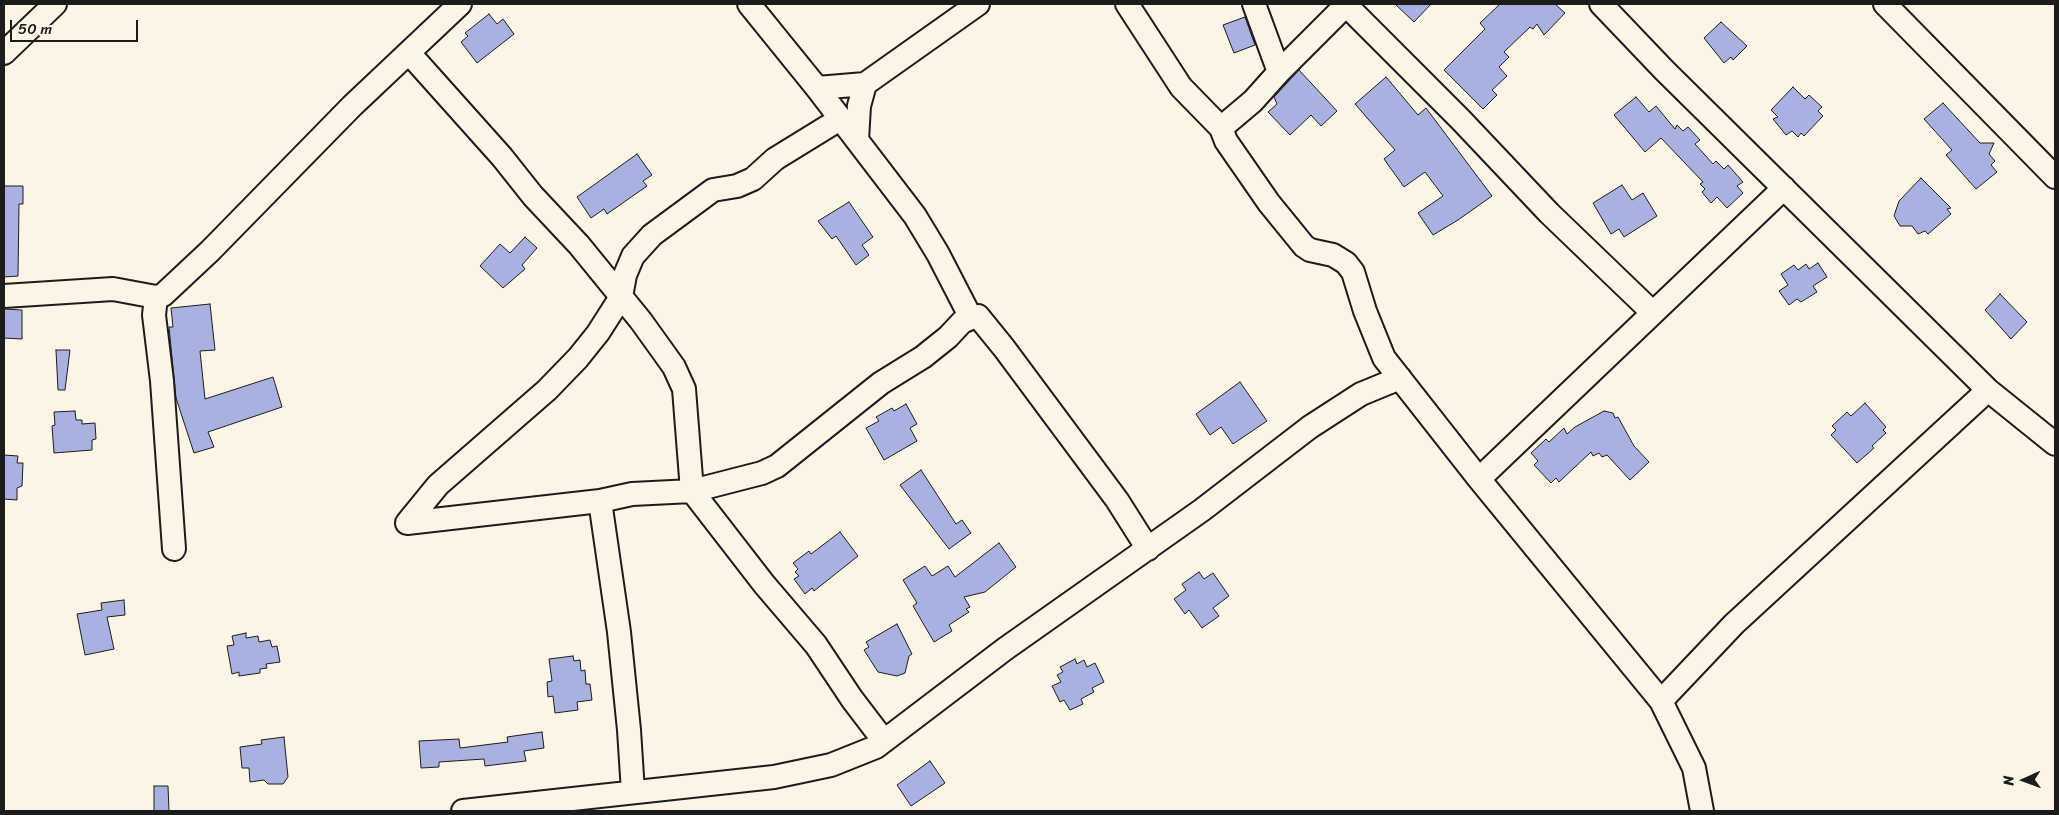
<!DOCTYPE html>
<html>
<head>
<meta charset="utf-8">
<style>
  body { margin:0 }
  #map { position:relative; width:2059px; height:815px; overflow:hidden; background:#fcf5e5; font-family:Sriracha,sans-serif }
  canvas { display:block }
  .frame { position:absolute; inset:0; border:5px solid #1c1c1c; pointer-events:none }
  .north { position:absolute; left:1999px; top:755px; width:50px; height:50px; -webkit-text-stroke:4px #fcf5e5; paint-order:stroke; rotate:268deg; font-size:14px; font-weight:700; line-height:20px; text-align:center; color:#1c1c1c }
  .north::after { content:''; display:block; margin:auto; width:18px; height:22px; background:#1c1c1c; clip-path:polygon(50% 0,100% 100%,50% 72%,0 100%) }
  .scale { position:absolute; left:10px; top:20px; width:128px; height:22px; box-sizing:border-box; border:2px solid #1c1c1c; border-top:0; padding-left:6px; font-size:15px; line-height:18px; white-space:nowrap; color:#1c1c1c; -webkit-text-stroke:4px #fcf5e5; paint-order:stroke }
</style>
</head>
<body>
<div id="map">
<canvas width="2059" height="815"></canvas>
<div class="frame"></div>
<div class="north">N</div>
<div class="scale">50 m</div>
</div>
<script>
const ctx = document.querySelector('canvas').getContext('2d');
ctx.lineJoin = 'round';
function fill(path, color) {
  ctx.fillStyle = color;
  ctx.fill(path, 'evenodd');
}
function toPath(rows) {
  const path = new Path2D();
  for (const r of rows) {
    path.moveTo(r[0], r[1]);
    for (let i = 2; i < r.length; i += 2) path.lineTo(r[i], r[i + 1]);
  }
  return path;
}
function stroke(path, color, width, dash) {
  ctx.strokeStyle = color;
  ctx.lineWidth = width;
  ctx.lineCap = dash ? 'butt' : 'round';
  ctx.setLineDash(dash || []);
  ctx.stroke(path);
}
const building = toPath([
  [1395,4,1431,4,1414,22,1395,4],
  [1500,4,1555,4,1565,13,1544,35,1537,24,1533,29,1530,27,1504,52,1509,57,1499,67,1507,76,1492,90,1497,95,1483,109,1444,70,1485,29,1480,23,1500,4],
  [489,14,497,24,503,19,514,34,477,63,461,42,468,36,465,33,489,14],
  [1245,17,1255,45,1234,53,1223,25,1245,17],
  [1721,22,1747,46,1733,60,1731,57,1724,63,1704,38,1721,22],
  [1299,70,1337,111,1321,126,1311,115,1290,135,1268,112,1277,104,1274,97,1299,70],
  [1386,77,1418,115,1426,108,1492,196,1458,220,1433,235,1418,213,1443,196,1425,172,1404,187,1384,159,1395,150,1355,104,1386,77],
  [1793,87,1805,99,1809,95,1822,107,1818,111,1823,116,1804,136,1801,133,1798,137,1792,131,1786,135,1773,119,1778,117,1771,110,1793,87],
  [1636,97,1649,112,1656,106,1675,129,1677,125,1683,131,1688,127,1700,140,1695,144,1713,164,1716,161,1724,169,1728,165,1743,182,1737,186,1743,193,1727,208,1717,197,1711,203,1702,192,1705,189,1700,184,1703,182,1661,138,1645,152,1614,115,1636,97],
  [1943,103,1980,143,1994,143,1989,154,1995,161,1991,165,1997,172,1976,189,1946,155,1952,150,1924,119,1943,103],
  [637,154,652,175,643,181,647,186,607,214,604,209,591,218,577,197,637,154],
  [1921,178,1951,208,1947,209,1951,214,1928,234,1925,231,1918,234,1912,226,1900,226,1894,216,1899,201,1921,178],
  [1622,185,1632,200,1643,193,1657,216,1624,237,1619,229,1611,234,1593,203,1622,185],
  [4,186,23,186,23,204,19,204,18,276,4,277,4,186],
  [849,202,873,237,862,245,869,255,856,265,836,236,832,239,818,221,849,202],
  [525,237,537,248,522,265,525,269,503,288,480,266,500,244,510,253,525,237],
  [1818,263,1827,277,1813,286,1817,292,1801,302,1797,299,1789,305,1779,291,1788,285,1781,274,1794,265,1798,270,1806,264,1809,269,1818,263],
  [2000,294,2027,322,2011,339,1985,310,2000,294],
  [210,304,215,350,200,351,205,399,273,377,282,407,208,432,214,447,194,453,176,398,169,327,173,327,171,308,210,304],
  [4,309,22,310,22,339,4,338,4,309],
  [56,350,70,350,65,390,58,390,56,350],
  [1240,382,1267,421,1233,444,1221,427,1210,435,1196,414,1240,382],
  [1865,403,1886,427,1883,430,1886,433,1872,446,1874,448,1857,463,1831,435,1836,430,1832,426,1847,412,1851,416,1865,403],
  [906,404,917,424,910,428,917,441,884,460,866,428,879,421,876,417,892,408,894,411,906,404],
  [75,411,76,420,82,420,82,424,95,423,96,439,92,440,92,450,54,453,52,426,55,425,54,412,75,411],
  [1604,411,1613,413,1615,418,1618,417,1634,446,1649,462,1630,480,1607,455,1602,457,1599,453,1593,456,1591,452,1559,482,1556,478,1551,483,1534,465,1538,461,1531,453,1546,439,1549,442,1564,428,1567,434,1575,427,1604,411],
  [4,455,18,456,17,463,23,463,22,486,17,488,17,500,4,499,4,455],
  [921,470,956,524,962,520,971,533,949,549,900,485,921,470],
  [840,532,858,556,814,591,812,588,805,594,794,579,799,576,795,572,798,569,793,563,809,551,811,554,840,532],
  [999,543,1016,567,985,592,964,597,970,607,966,609,969,612,949,625,952,631,934,642,913,606,917,603,903,580,925,566,932,576,948,566,955,577,999,543],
  [1199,572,1204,579,1213,573,1229,596,1213,608,1219,616,1202,628,1189,610,1185,614,1174,599,1186,590,1182,584,1199,572],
  [124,600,125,615,107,617,114,649,85,655,77,614,102,610,101,603,124,600],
  [897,624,912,654,909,656,905,673,897,676,878,672,864,650,869,647,866,642,897,624],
  [246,633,246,638,258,636,259,642,270,640,272,647,277,646,280,662,266,664,267,668,260,669,260,673,239,676,239,672,232,674,227,646,234,645,232,636,246,633],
  [573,656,574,661,580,660,581,671,585,670,586,684,590,684,592,700,577,702,578,710,555,713,553,696,548,697,547,682,552,681,549,659,573,656],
  [1075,659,1077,664,1084,660,1087,667,1095,663,1104,682,1092,688,1094,692,1081,699,1083,704,1070,710,1064,700,1060,702,1052,686,1061,682,1057,675,1063,672,1060,667,1075,659],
  [542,732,544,748,524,751,526,761,485,766,484,759,439,762,439,767,421,768,419,741,459,739,460,748,508,742,507,737,542,732],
  [284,737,288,777,283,784,268,784,264,780,250,782,249,768,242,768,240,747,262,744,261,740,284,737],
  [930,761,945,783,911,806,897,785,930,761],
  [154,786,168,786,169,811,154,811,154,786]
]);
fill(building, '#a9b1e1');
stroke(building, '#1c1c1c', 1);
const minor = toPath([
  [749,4,817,88,915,216,938,254,971,318,978,316,1004,348,1117,500,1148,549],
  [1127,4,1181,87,1221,128,1226,141,1269,203,1304,246,1310,250,1333,255,1346,263,1353,272,1365,311,1384,358,1479,479,1661,701,1694,768,1702,811],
  [1254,4,1279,72],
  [1601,4,1664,70,1988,390,2055,444],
  [1885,4,2055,177],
  [1346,5,1461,120,1549,213,1652,312],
  [4,53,55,4],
  [409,53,502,157,533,196,579,245,641,321,674,367,684,389,692,491,764,584,816,645,852,699,884,741],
  [817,88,865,84,978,4],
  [1221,128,1253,101,1279,72,1347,4],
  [857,140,859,106,865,84],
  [4,296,113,289,156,297,163,295,210,251,352,106,460,4],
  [156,297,154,315,162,381,174,549],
  [1479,479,1784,188],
  [600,501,619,632,629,730,633,792],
  [407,523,600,501,632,494,692,491,762,473,777,466,881,383,923,357,948,337,962,322,971,318],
  [407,523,438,485,547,390,578,358,598,333,621,297,625,275,633,256,652,235,713,190,737,186,753,179,775,159,840,119],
  [1661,701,1734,624,1988,390],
  [463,811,774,777,831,765,876,747,1005,649,1202,510,1310,427,1361,394,1400,378]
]);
stroke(minor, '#1c1c1c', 26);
stroke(minor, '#fcf5e5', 22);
</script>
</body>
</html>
